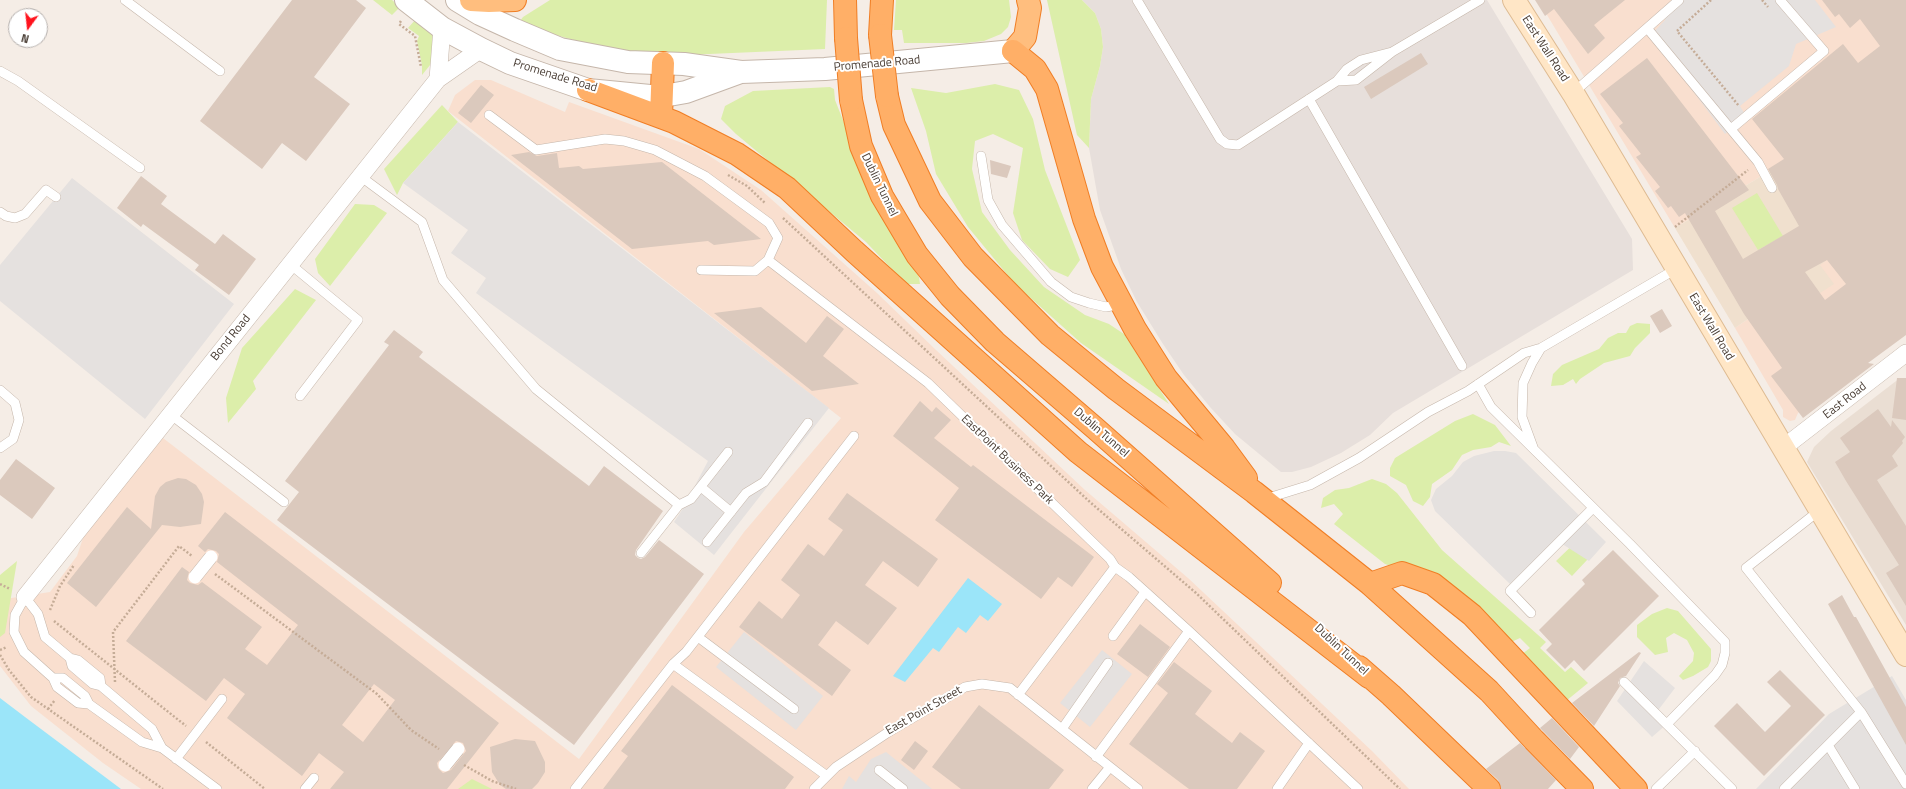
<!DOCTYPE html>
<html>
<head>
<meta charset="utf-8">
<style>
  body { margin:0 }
  #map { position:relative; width:1906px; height:789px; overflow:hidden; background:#f5ede6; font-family:"Titillium Web",sans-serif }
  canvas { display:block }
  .north { position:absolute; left:8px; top:8px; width:40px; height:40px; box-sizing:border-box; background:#fff; border:1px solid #b6b1ae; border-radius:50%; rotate:195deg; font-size:11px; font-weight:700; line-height:16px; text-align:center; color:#493d34 }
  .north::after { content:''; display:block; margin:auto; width:14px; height:18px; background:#ff131d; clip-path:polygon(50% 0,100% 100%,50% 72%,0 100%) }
</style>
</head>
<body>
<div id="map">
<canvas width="1906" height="789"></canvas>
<div class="north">N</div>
</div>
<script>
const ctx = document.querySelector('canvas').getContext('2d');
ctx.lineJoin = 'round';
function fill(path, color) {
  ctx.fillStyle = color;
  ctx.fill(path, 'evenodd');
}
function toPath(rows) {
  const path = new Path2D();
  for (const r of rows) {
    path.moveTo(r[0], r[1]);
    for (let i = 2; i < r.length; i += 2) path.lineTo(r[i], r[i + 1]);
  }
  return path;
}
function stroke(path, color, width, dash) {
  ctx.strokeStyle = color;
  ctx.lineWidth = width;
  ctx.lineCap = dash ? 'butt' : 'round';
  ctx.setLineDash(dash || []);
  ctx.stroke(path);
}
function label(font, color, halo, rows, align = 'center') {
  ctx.font = font + ' "Titillium Web",sans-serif';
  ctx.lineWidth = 4;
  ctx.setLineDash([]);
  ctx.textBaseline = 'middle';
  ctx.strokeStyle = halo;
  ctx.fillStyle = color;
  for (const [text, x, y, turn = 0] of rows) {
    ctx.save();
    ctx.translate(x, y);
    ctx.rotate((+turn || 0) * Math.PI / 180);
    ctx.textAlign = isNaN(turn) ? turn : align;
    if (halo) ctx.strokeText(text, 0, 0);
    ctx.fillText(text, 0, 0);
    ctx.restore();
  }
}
fill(toPath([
  [1900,378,1906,378,1906,625,1807,462,1814,447,1831,431]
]), '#eaded3');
fill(toPath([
  [1538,0,1906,0,1883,348,1798,413,1795,420,1790,421,1783,417,1783,410,1735,328,1806,279,1820,265,1790,159,1675,228],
  [475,80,491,80,565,112,569,102,699,149,761,190,877,293,936,350,1085,490,1188,578,1372,751,1409,789,141,789,103,763,31,706,0,666,0,607,5,599,50,592,77,556,85,532,163,438,579,759,744,532,841,418,448,111,455,95]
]), '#f9dfcf');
fill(toPath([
  [1082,0,1487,0,1632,239,1633,270,1393,413,1370,435,1341,453,1311,467,1292,472,1281,472,1235,434,1210,407,1184,375,1163,344,1137,302,1121,269,1100,210,1089,148,1091,99,1100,66,1103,47,1101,29,1095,13]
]), '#e7dfdb');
fill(toPath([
  [1790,159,1844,248,1820,265,1834,284,1817,295,1806,279,1735,328,1675,228]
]), '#f0e0ce');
fill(toPath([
  [373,0,392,0,400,7,392,15],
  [550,0,827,0,825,49,686,55,627,52,581,42,538,30,520,21,523,17],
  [896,0,1009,0,1011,17,1008,27,1001,34,984,41,966,43,904,43,902,30,894,30],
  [1047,0,1082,0,1095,13,1101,29,1103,47,1100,66,1091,99,1089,148,1077,135],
  [416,19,432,33,437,46,435,59,422,75,422,65,417,41,419,36,408,28],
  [995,84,1019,90,1033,119,1045,170,1080,260,1068,277,1050,269,1022,240,1013,213,1023,148,993,134,975,141,972,169,982,212,1010,250,1044,287,1085,315,1109,324,1124,334,1169,404,1081,343,1015,284,968,227,936,174,926,131,911,88,946,93],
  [830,87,834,89,835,100,879,211,895,239,919,277,920,284,906,284,866,242,736,134,721,119,725,106,753,91],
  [442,105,458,122,403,183,397,195,384,169],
  [1757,193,1783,236,1758,250,1732,208],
  [355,204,374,205,387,213,330,286,318,273,315,259],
  [295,289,316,300,253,381,256,389,228,423,226,398,242,348],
  [1637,323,1650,324,1650,333,1635,348,1630,356,1604,363,1580,379,1576,384,1573,379,1563,385,1551,386,1553,374,1562,365,1599,349,1608,338,1618,333,1626,333,1630,326],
  [1473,414,1495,425,1511,446,1499,442,1491,447,1473,450,1462,455,1452,470,1432,484,1430,497,1423,506,1413,501,1406,485,1390,476,1390,468,1395,458,1455,421],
  [1372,479,1386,484,1397,493,1442,550,1546,642,1540,648,1565,672,1571,667,1588,683,1566,701,1518,657,1530,648,1520,638,1507,644,1418,575,1385,564,1334,524,1343,514,1334,504,1321,508,1323,498,1335,490,1349,488],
  [1586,532,1603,543,1572,576,1556,561],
  [17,561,5,633,0,637,0,575],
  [1667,608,1678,611,1711,649,1711,661,1708,667,1693,676,1683,680,1679,676,1693,661,1694,653,1687,640,1674,633,1666,638,1668,652,1655,655,1637,637,1637,625,1652,614],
  [472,779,492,789,458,789]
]), '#dceeaa');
fill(toPath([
  [1678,0,1815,0,1836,27,1796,44,1789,66,1740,106,1746,116,1725,134,1651,35,1665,20,1662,14],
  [458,122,829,408,714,555,674,522,682,510,708,461,476,293,486,278,451,253,468,230,403,183],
  [72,178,234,304,145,419,0,301,0,265],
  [1494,451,1505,451,1516,453,1606,542,1589,561,1556,540,1510,584,1435,511,1431,500,1436,489,1452,476,1463,462,1474,456],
  [744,632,823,696,796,730,716,667],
  [1102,650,1132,674,1090,727,1060,703],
  [1644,661,1675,688,1656,713,1667,724,1652,737,1617,701],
  [1892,676,1906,700,1906,789,1756,789,1829,714],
  [886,752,932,789,842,789,849,776,856,782,871,759]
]), '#e5e1df');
fill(toPath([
  [968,578,1002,604,988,621,980,615,966,633,958,627,939,652,933,648,905,682,893,676],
  [0,698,25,717,121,789,0,789]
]), '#9be5f9');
fill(toPath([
  [292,0,356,0,366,8,314,77,350,104,306,161,282,143,262,169,200,121],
  [1535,0,1625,0,1594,25,1605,38,1588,54,1554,9,1545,16],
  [1822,0,1906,0,1906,335,1868,363,1874,364,1803,418,1771,376,1782,368,1744,314,1685,213,1679,217,1671,206,1668,208,1655,191,1660,187,1636,157,1641,154,1619,126,1623,123,1600,94,1647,58,1749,190,1715,211,1743,259,1799,226,1778,189,1777,185,1768,169,1784,159,1752,119,1843,44,1858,63,1880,46,1860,19,1850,28,1839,14,1835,17],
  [1827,260,1846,284,1825,300,1805,272],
  [1421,53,1428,64,1371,99,1364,87],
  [481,85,494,95,471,123,458,113],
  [529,152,537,156,557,153,559,168,579,166,583,169,662,162,761,239,714,245,708,241,632,249,511,155],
  [990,160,1011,166,1007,178,991,174],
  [141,176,167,196,161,204,215,244,223,234,256,259,229,295,195,270,199,265,143,224,141,227,117,208],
  [761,307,806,343,827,316,844,329,823,356,859,384,812,391,714,313],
  [1662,309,1672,326,1660,333,1650,316],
  [394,330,423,352,419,357,589,486,604,466,663,511,636,550,635,555,638,558,641,559,645,557,659,540,704,574,574,745,277,520,299,492,285,481,389,345,384,342],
  [1897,378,1906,378,1906,420,1892,418],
  [920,401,932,412,936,407,951,420,934,438,971,467,973,465,1094,557,1072,587,1058,577,1041,599,935,520,959,488,893,436],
  [1878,409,1891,427,1892,420,1905,437,1902,441,1903,443,1892,456,1898,466,1877,480,1906,526,1906,606,1886,573,1899,565,1846,481,1835,462,1850,452,1840,438],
  [16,459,55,488,32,519,0,495,0,480],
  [178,478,186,479,196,485,202,494,204,502,201,524,180,527,162,525,96,607,67,583,127,507,151,529,155,496,160,487,166,482],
  [847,493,938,559,918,587,883,561,865,585,897,608,868,645,836,621,818,645,851,670,832,696,739,627,759,601,782,619,800,595,781,580,808,544,824,556,843,530,828,519],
  [225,512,499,723,447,789,330,789,344,772,319,753,302,776,227,718,245,694,224,678,206,701,126,641,182,567,189,572,187,580,190,583,198,585,202,582,262,627,245,649,267,665,298,625,217,562,219,554,216,551,208,549,205,552,198,546],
  [374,684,395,700,363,742,342,725],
  [456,741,463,743,466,751,451,770,443,773,438,768,437,763],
  [1613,550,1659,596,1584,671,1574,660,1565,669,1546,650,1552,644,1539,630,1585,584,1582,580],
  [1842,595,1854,617,1856,617,1906,707,1906,745,1828,604],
  [1140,624,1170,647,1148,677,1117,654],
  [1639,652,1641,653,1626,676,1620,678,1618,683,1620,686,1594,726,1572,703],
  [1174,662,1212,691,1195,714,1232,743,1240,732,1265,751,1237,789,1189,789,1129,744,1168,693,1157,684],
  [1780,670,1825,715,1764,776,1714,726,1737,703,1765,732,1791,706,1767,682],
  [672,685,794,777,785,789,603,789,628,756,621,751],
  [979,705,1064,770,1049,789,961,789,932,767],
  [1552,718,1579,747,1570,759,1540,728],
  [515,739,535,741,545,762,545,772,538,783,532,789,506,789,500,785,492,772,490,747],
  [915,741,928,751,914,770,901,760],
  [1520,743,1556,780,1548,789,1501,789,1498,780,1486,769]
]), '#dbc9bd');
const service = toPath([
  [125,0,220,71],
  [1137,0,1220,139,1227,144,1238,145,1337,81,1347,69,1361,60,1392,52],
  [1647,28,1758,162,1772,188],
  [0,71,18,81,140,168],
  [1337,81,1356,80,1392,52,1480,0],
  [1573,93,1679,0],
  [1309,99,1462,366],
  [489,115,536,150,605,139,624,141,655,150,705,176,769,223,778,238,768,260,755,271,701,270],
  [1731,129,1824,51,1780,0],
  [981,156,988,200,1002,225,1051,282,1071,297,1089,303,1106,307,1122,304],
  [360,176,422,222,443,280,536,389,679,505,691,499,728,452],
  [0,212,6,216,15,218,25,214,46,190,56,197],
  [768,260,928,383,1110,559,1115,567,1018,695],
  [290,264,358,320,300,396],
  [1478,384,1491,407,1630,544,1725,642,1725,653,1722,665,1715,675,1667,724],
  [0,390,15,403,19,420,13,439,0,448],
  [170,414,284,502],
  [1533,447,1522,417,1523,383,1532,363,1541,348],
  [701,487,731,512],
  [1265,499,1310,485,1359,458,1428,412,1468,391,1524,353,1541,348,1676,269],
  [1820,510,1746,568,1861,712,1906,784],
  [707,542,746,493,764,482,808,423],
  [641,553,679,505],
  [1115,567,1129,577,1189,631,1358,789],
  [1531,613,1510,591,1593,508],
  [1113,636,1145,592],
  [698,637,794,709],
  [70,658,72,666,93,684,101,686],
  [673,664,827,776],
  [53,678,63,678,85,696,89,704],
  [1624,682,1732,789],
  [1062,729,1108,663],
  [162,748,152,729,101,686,100,678,78,660,70,658,45,637,38,614,25,597,15,615,14,632,24,652,53,678,57,687,78,703,89,704,142,742,162,748,217,789],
  [1096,757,1189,631],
  [176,759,222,699],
  [879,770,903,789],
  [305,789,314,778],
  [575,789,673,664,686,652,854,436],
  [814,789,836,767,887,733,965,687,982,684,1010,688,1138,789],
  [1092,789,1110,767],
  [1277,789,1309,743],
  [1656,789,1695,751],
  [1784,789,1828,745],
  [1855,789,1828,745,1861,712]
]);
const minor = toPath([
  [438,79,442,28],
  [1783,448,1906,353],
  [25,597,438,79,481,49]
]);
const tertiary = toPath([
  [406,0,442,28,481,49,510,63,588,90,650,96,669,95,686,92,738,73],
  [457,0,480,14,515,30,560,49,628,62,684,64,741,72,825,69,1013,51]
]);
const secondary = toPath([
  [1514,0,1573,93,1906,655]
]);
const trunk = toPath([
  [471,0,489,1,515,0],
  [1013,51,1025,37,1030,8,1028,0]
]);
const motorway = toPath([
  [845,0,846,38],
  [880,35,882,0],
  [1013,51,1035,69,1047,89,1084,219,1102,267,1135,329,1166,378,1224,448,1246,478],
  [588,90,674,122,737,154,787,188,854,251,1078,452,1369,677],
  [887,96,894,125,930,201,973,257,1050,335,1116,389,1254,492,1370,584,1489,691,1534,740,1582,789],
  [851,100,861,146,882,196,917,255,950,296,995,342,1096,429,1270,583],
  [661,117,663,63],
  [1370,584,1402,573,1433,584,1472,615,1636,789],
  [1359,667,1391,695,1489,789]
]);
stroke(service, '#c5b6aa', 10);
stroke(minor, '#c5b6aa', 18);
stroke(tertiary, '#c5b6aa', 24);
stroke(secondary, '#debb92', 24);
stroke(trunk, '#f07e25', 24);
stroke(motorway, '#f07e25', 24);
stroke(toPath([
  [1711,0,1677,31,1739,106],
  [1762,0,1768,7],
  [401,21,399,24,415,36,421,67],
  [728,175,747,186,765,203],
  [783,218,1091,503,1196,593,1400,789],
  [1675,227,1748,170],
  [215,574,377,694,411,730,439,749],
  [0,584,10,589],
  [50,610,60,586,74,565],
  [54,621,186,726],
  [0,650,7,647],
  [0,655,9,670,31,697,163,789],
  [115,682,113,632,179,546,192,556],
  [48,709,55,700],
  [206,742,265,789],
  [464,765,492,781,516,789]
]), '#c5ac97', 2.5, [2, 2]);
stroke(service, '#fff', 9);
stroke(minor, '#fff', 17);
stroke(tertiary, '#fff', 22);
stroke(secondary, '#ffe6c6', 22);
stroke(trunk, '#ffbe7e', 22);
stroke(motorway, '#ffaf67', 22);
const pedestrianBridge = toPath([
  [195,577,211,557],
  [445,765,458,749]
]);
const motorwayBridge = toPath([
  [880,35,887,96],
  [846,38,851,100]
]);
stroke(pedestrianBridge, '#c5b6aa', 14, []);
stroke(motorwayBridge, '#f07e25', 24, []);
stroke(pedestrianBridge, '#fff', 13);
stroke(motorwayBridge, '#ffaf67', 22);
label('12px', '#493d34', '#fff', [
  ["East Wall Road",1545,49,57],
  ["Promenade Road",877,64,-5],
  ["Promenade Road",555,76,17],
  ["Dublin Tunnel",879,185,64],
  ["East Wall Road",1711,327,59],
  ["Bond Road",231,338,-51],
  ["East Road",1845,401,-38],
  ["Dublin Tunnel",1101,433,41],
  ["EastPoint Business Park",1007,460,44],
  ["Dublin Tunnel",1341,650,43],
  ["East Point Street",924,711,-30]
]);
</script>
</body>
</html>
